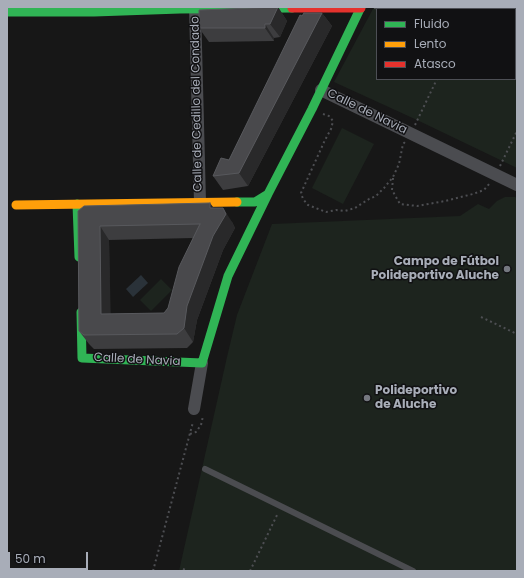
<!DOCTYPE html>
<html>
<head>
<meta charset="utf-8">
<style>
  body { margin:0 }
  #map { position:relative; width:524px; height:578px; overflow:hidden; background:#171717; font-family:Poppins,sans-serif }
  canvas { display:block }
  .frame { position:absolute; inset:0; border:8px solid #a8adb8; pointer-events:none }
  .legend { position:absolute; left:376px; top:8px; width:140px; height:72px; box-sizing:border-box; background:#111113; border:1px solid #4d4f55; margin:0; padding:5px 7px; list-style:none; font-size:12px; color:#a8adb8 }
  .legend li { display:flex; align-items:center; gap:8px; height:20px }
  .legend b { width:20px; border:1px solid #4d4f55 }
  .scale { position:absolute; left:8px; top:552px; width:80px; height:18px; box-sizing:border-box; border:2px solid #a8adb8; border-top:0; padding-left:5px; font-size:12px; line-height:14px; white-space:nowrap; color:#a8adb8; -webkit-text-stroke:3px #111113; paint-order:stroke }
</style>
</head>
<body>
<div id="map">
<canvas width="524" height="578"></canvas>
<div class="frame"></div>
<ul class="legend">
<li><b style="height:5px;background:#30b455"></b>Fluido</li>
<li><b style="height:5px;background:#ff9f0a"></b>Lento</li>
<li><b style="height:5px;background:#e5322d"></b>Atasco</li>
</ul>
<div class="scale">50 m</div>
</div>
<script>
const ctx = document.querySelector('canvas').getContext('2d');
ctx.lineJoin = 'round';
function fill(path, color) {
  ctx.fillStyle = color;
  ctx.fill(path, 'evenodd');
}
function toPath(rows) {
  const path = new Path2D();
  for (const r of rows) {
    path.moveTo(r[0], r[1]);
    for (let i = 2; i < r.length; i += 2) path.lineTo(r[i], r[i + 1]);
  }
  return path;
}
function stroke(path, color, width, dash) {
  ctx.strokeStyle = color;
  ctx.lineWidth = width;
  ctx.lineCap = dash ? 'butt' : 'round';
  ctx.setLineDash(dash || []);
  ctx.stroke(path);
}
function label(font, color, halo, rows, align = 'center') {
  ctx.font = font + ' Poppins,sans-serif';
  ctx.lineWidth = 3;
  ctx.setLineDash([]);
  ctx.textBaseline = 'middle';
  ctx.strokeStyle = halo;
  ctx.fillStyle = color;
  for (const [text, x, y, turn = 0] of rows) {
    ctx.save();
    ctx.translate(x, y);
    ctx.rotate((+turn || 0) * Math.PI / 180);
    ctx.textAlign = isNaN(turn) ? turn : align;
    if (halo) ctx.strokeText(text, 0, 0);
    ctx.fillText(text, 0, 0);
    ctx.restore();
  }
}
fill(toPath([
  [374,7,517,7,517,168,417,120,334,82],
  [377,9,515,9,515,79,377,79],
  [342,128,374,144,343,204,312,188],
  [505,197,515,197,517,198,517,571,179,571,227,357,237,315,272,224,460,216,478,204,489,209,497,201],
  [161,279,172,290,151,311,140,300]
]), '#1d241e');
fill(toPath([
  [141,275,148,283,133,297,126,289]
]), '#2a3239');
stroke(toPath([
  [374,8,389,9],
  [474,9,474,7],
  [515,13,517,13],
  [515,76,517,77],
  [323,114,329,116,333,121,331,129,325,140,301,193,303,199,308,205,326,212,336,210,345,211,355,208,369,199,376,196,384,188,393,177,399,164,403,144,405,142],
  [415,125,437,79],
  [500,166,517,131],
  [393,178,392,190,400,204,417,206,445,201,473,194,484,190,490,183],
  [481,317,517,334],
  [190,434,196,432,201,425,203,416],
  [183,569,188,571],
  [153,571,193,422],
  [250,571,278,513]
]), '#4d4e52', 2, [2, 3]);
stroke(toPath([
  [205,469,413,571]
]), '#4b4c50', 6);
stroke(toPath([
  [195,7,200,202],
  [321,90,517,185],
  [194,409,202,363]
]), '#4b4c50', 12);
stroke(toPath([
  [7,12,94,12,180,9,292,8],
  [237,202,255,202,268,194,312,109,361,7],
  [77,204,79,257],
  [81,312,82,358,202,363,228,276,268,194]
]), '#30b455', 9);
stroke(toPath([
  [16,205,237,202]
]), '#ff9f0a', 9);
stroke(toPath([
  [292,8,361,8]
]), '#e5322d', 9);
fill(toPath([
  [278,7,287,21,280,37,274,38,274,41,209,42,199,28],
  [322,13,332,26,248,186,223,190,213,176,229,160,302,16],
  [214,208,232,222,235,228,223,250,197,320,193,342,187,348,94,349,89,344,79,331,78,211],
  [193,238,168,308,164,313,110,314,109,240]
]), '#3d3d3f');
fill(toPath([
  [278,7,287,21,280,37,270,24],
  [322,13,332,26,248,186,239,173],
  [265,24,274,38,274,41,265,28],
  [210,203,220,216,210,208],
  [223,208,232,222,235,228,223,250,197,320,193,342,184,328,187,306],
  [100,226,109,240,111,328,101,314]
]), '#29292a');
const building = toPath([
  [278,7,270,24,265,24,265,28,199,28,199,10,278,7],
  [304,13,322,13,239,173,213,176,221,158,229,160,300,15,302,16,304,13],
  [210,203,210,208,223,208,226,214,213,236,187,306,184,328,177,334,84,335,79,331,78,211,84,206,210,203],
  [200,224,179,267,168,308,164,313,101,314,100,226,200,224]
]);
fill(building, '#49494c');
stroke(building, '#58595d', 1);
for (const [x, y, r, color] of [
  [507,269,4,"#757880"],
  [367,398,4,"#757880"]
]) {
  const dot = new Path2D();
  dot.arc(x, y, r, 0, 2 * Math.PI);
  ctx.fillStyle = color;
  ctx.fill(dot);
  stroke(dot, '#111113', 1.5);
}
label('12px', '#a8adb8', '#111113', [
  ["Calle de Cedillo del Condado",197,104,-91],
  ["Calle de Navia",367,112,26],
  ["Calle de Navia",137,360,3]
]);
label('bold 12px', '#a8adb8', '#111113', [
  ["Campo de Fútbol",499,262],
  ["Polideportivo Aluche",499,276],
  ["Polideportivo",375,391,"left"],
  ["de Aluche",375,405,"left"]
], 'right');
</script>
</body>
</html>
